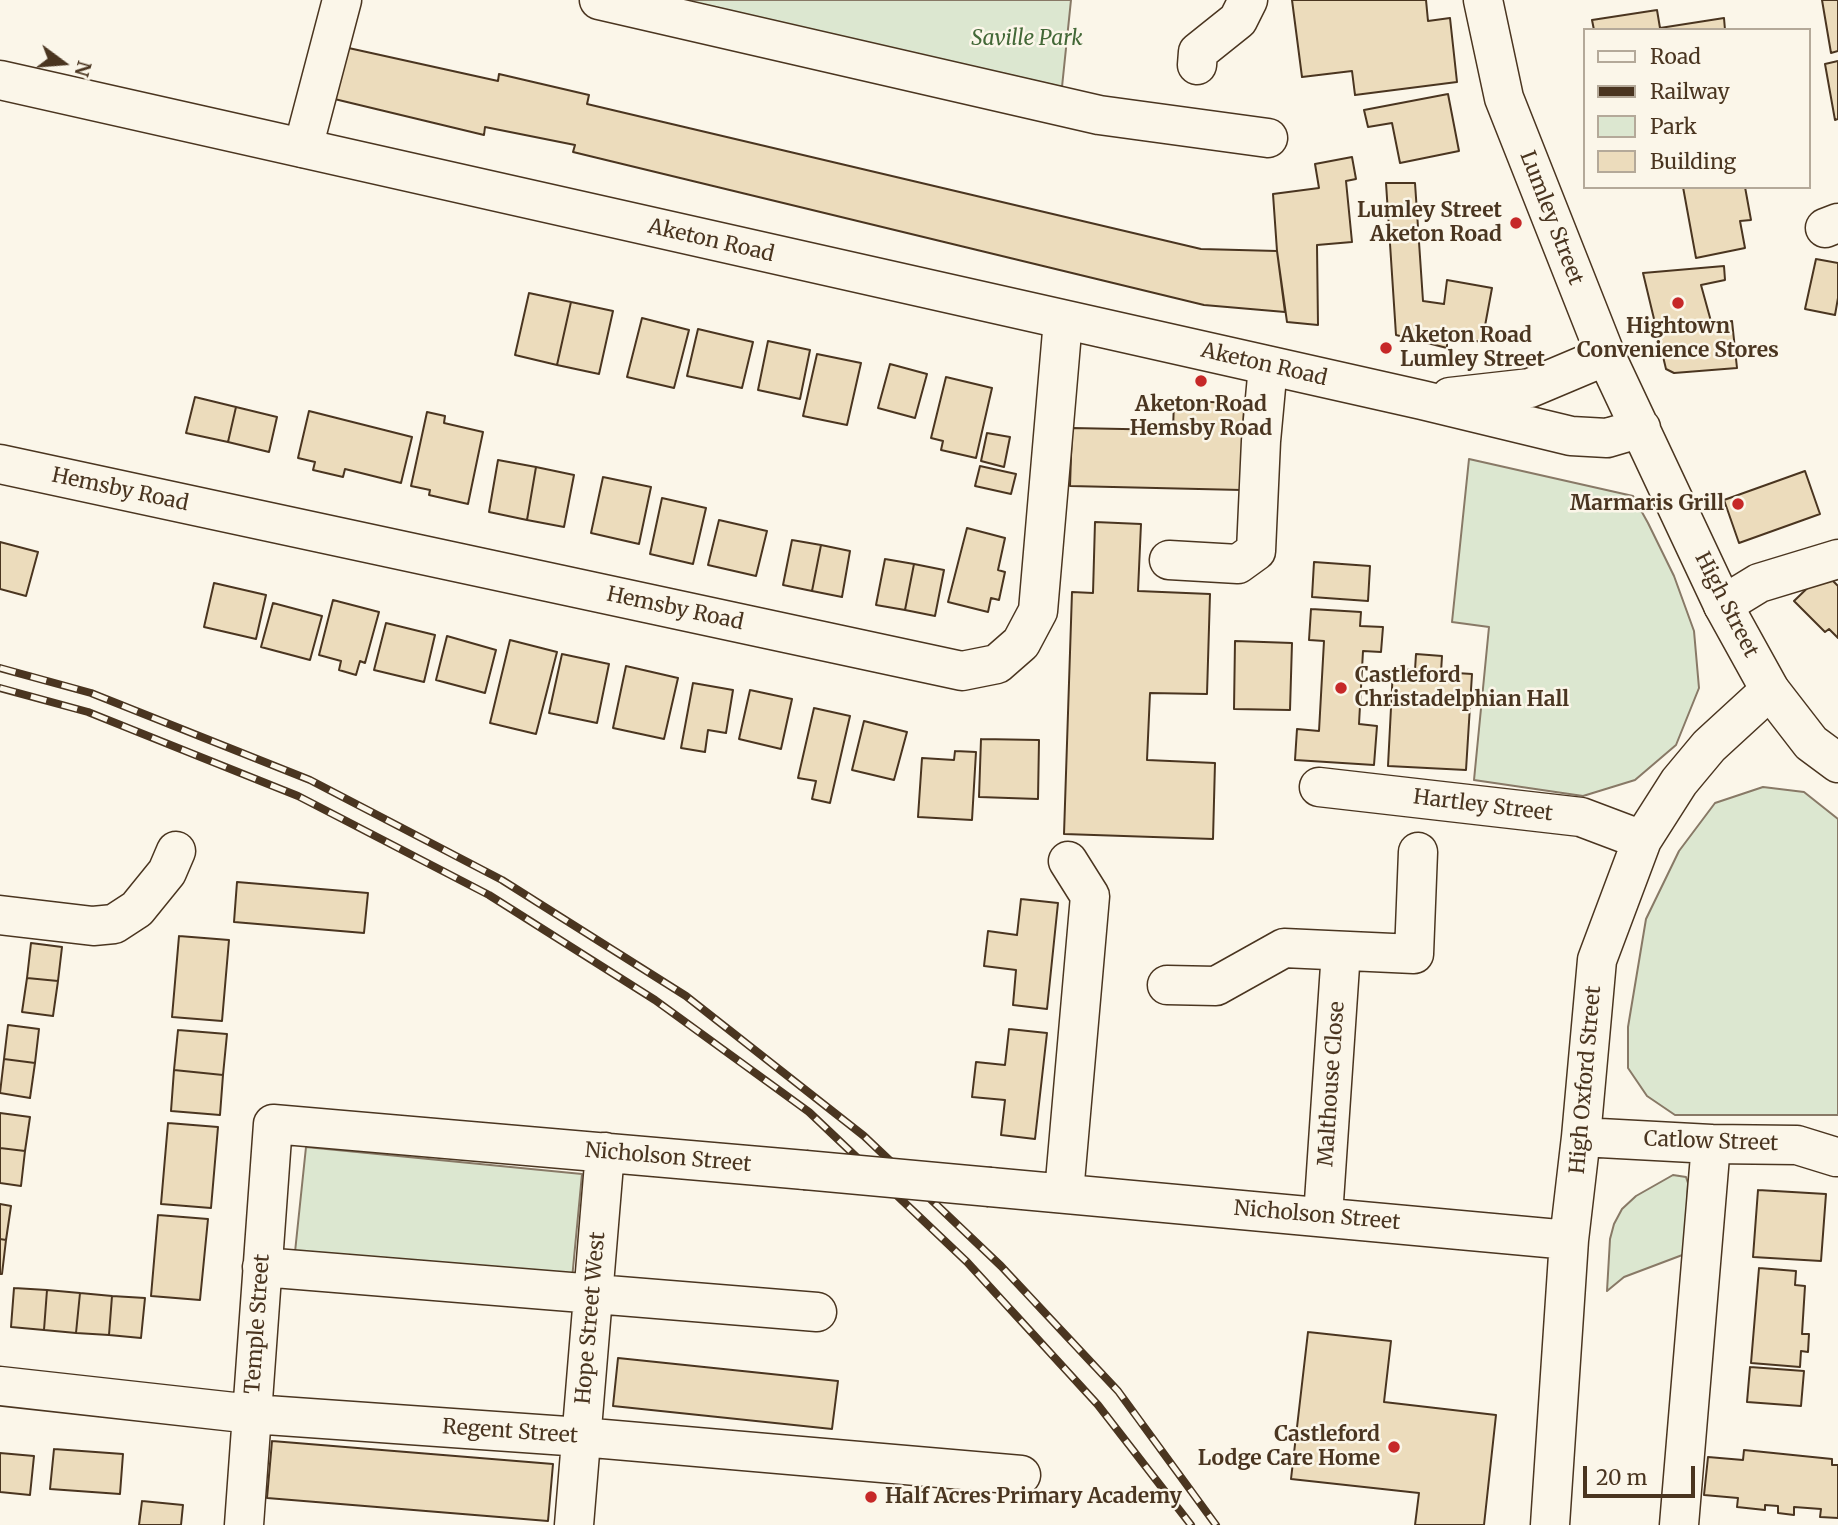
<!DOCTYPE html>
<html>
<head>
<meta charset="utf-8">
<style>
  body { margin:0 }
  #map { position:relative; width:1838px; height:1525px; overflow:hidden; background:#fbf6e9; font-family:Merriweather,serif }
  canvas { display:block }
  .legend { position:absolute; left:1583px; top:28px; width:228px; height:161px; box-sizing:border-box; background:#fbf6e9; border:2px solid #b4a999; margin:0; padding:9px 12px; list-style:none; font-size:21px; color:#4a3520 }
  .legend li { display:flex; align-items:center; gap:14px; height:35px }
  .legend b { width:35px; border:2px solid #b4a999 }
  .north { position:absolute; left:28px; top:28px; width:70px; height:70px; -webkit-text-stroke:5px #fbf6e9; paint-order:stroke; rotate:106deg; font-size:19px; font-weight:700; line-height:28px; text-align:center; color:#4a3520 }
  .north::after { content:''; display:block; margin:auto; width:24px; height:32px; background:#4a3520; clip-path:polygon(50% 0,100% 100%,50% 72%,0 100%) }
  .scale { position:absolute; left:1583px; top:1466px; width:112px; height:32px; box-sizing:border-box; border:4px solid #4a3520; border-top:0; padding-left:9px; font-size:21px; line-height:24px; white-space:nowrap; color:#4a3520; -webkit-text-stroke:5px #fbf6e9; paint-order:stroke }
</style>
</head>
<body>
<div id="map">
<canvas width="1838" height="1525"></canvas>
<ul class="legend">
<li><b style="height:9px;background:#fbf6e9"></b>Road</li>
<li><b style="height:9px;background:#4a3520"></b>Railway</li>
<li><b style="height:19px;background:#dce7d0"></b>Park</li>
<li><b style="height:19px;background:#ecdcbc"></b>Building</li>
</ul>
<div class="north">N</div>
<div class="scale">20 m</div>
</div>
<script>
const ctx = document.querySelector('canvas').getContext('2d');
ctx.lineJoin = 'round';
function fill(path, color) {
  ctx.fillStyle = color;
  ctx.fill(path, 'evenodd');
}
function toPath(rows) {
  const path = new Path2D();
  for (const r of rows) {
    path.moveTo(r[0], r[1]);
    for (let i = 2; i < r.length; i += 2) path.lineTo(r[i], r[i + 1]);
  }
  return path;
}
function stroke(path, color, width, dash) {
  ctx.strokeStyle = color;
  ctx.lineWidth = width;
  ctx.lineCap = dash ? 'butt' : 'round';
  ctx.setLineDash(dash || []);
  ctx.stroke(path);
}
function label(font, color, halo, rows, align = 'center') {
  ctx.font = font + ' Merriweather,serif';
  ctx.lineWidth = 5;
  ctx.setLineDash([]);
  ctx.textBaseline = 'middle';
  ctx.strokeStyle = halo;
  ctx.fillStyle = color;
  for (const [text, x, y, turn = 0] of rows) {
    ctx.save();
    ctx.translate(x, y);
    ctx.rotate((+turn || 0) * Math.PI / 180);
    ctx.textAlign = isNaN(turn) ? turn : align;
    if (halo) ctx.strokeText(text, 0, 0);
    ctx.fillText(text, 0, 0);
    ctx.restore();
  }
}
const green = toPath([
  [678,0,1071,0,1062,87,678,0],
  [1469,459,1633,496,1648,523,1674,576,1694,631,1699,688,1676,745,1635,780,1583,796,1474,780,1489,627,1452,622,1469,459],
  [1763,787,1804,792,1838,819,1838,1115,1675,1115,1647,1096,1628,1068,1628,1027,1646,919,1679,851,1715,803,1763,787],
  [306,1147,582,1174,572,1279,295,1252,306,1147],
  [1673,1175,1686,1177,1688,1183,1685,1254,1624,1277,1607,1291,1610,1239,1614,1224,1622,1209,1636,1196,1673,1175]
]);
fill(green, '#dce7d0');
stroke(green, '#887966', 2);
const building = toPath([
  [1292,0,1426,0,1428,21,1450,18,1457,82,1355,95,1352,71,1302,77,1292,0],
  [1822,0,1838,0,1838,51,1831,53,1822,0],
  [1657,10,1660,28,1724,18,1725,30,1594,30,1592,20,1657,10],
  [335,45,498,81,499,74,589,95,587,104,1201,249,1277,251,1285,312,1204,305,573,152,575,145,485,127,484,135,322,96,335,45],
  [1838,61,1838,119,1835,120,1825,64,1838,61],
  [1448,94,1459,151,1400,163,1392,123,1368,127,1364,110,1448,94],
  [1352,157,1356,179,1346,181,1352,242,1317,245,1318,325,1287,322,1277,251,1273,194,1319,188,1315,164,1352,157],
  [1386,183,1415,183,1423,301,1444,304,1447,280,1492,288,1482,342,1447,336,1447,348,1396,335,1386,183],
  [1683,187,1745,187,1751,220,1740,221,1745,248,1696,258,1683,187],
  [1816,259,1838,263,1838,298,1835,315,1805,309,1816,259],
  [1724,266,1725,280,1701,285,1712,325,1732,321,1737,368,1674,373,1666,369,1643,273,1724,266],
  [529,293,571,302,557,365,515,355,529,293],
  [571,302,613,311,599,374,557,365,571,302],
  [642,318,689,330,674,388,627,377,642,318],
  [698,329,753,342,742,388,687,376,698,329],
  [768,341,810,350,800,399,758,390,768,341],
  [817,354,861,363,847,425,803,416,817,354],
  [890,364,927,374,915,418,878,408,890,364],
  [946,377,992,388,976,458,941,450,943,441,931,438,946,377],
  [195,397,236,407,228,442,186,433,195,397],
  [1174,401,1244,403,1242,490,1070,486,1072,428,1173,430,1174,401],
  [236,407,277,417,269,452,228,442,236,407],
  [309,411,412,437,401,483,345,469,343,477,313,470,315,462,298,458,309,411],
  [427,412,445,416,444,423,483,432,468,504,429,495,430,490,411,486,427,412],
  [987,433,1010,437,1004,467,981,461,987,433],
  [498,460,536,467,527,520,489,512,498,460],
  [980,466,1016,474,1011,494,975,486,980,466],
  [536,467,574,475,564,527,527,520,536,467],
  [1805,471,1820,514,1739,543,1724,500,1805,471],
  [603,477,651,487,639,544,591,533,603,477],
  [662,498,706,508,693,564,650,554,662,498],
  [719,520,767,531,756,576,708,565,719,520],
  [1095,522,1141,524,1138,591,1210,594,1207,694,1150,693,1147,760,1215,763,1213,839,1064,834,1072,592,1093,593,1095,522],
  [967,528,1005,538,998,570,1005,572,999,600,991,598,988,612,948,602,967,528],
  [792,540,821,545,812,591,783,585,792,540],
  [0,542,38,552,26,596,0,589,0,542],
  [821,545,850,551,842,597,812,591,821,545],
  [885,559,914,564,905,610,876,605,885,559],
  [1314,562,1370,566,1368,601,1312,597,1314,562],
  [914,564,944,570,935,616,905,610,914,564],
  [1824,572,1838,586,1838,638,1829,629,1825,632,1794,601,1824,572],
  [214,583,266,595,256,639,204,627,214,583],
  [333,600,379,612,365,663,360,661,356,675,339,670,341,661,319,655,333,600],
  [273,603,322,616,310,660,261,647,273,603],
  [1311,609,1361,612,1360,626,1383,627,1381,652,1363,651,1359,724,1377,726,1374,765,1295,760,1297,729,1319,731,1324,641,1309,640,1311,609],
  [386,623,435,635,424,682,374,670,386,623],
  [447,636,496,650,485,693,436,680,447,636],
  [510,640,557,652,536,734,490,723,510,640],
  [1235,641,1292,643,1290,710,1234,709,1235,641],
  [562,654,609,664,597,723,549,713,562,654],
  [1416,654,1442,656,1441,672,1472,674,1466,770,1388,766,1393,669,1415,670,1416,654],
  [626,666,678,678,664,739,613,728,626,666],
  [693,683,733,690,726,733,708,730,705,752,681,748,693,683],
  [750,690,792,699,781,749,739,739,750,690],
  [814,708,850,716,830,803,812,799,816,781,798,778,814,708],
  [864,721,907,732,894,780,852,770,864,721],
  [981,739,1039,740,1038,799,979,797,981,739],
  [955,751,976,752,972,820,918,817,922,758,954,760,955,751],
  [237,882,368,893,364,933,234,922,237,882],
  [1021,899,1058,903,1047,1009,1013,1005,1016,970,984,966,988,931,1017,935,1021,899],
  [179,936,229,940,222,1021,172,1017,179,936],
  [31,943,62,947,58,981,27,978,31,943],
  [27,978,58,981,53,1016,22,1012,27,978],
  [8,1025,39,1029,35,1063,4,1059,8,1025],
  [1009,1029,1047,1033,1035,1139,1001,1135,1005,1100,972,1097,976,1062,1005,1065,1009,1029],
  [178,1030,227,1034,223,1075,174,1070,178,1030],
  [4,1059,35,1063,30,1098,0,1093,4,1059],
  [174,1070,223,1075,220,1115,171,1111,174,1070],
  [0,1113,30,1117,25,1151,0,1148,0,1113],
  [168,1123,218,1127,211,1208,161,1204,168,1123],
  [0,1148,25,1151,21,1186,0,1183,0,1148],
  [1758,1190,1826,1194,1821,1261,1753,1257,1758,1190],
  [0,1204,11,1206,6,1240,0,1239,0,1204],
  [158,1215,208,1219,200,1300,151,1296,158,1215],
  [0,1239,6,1240,2,1274,0,1274,0,1239],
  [1759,1268,1796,1271,1795,1285,1805,1286,1802,1334,1809,1334,1808,1352,1801,1351,1800,1367,1751,1363,1759,1268],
  [14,1288,47,1290,44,1330,11,1327,14,1288],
  [47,1290,80,1293,76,1333,44,1330,47,1290],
  [80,1293,112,1296,109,1335,76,1333,80,1293],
  [112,1296,145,1298,141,1338,109,1335,112,1296],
  [1308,1332,1391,1341,1384,1402,1496,1415,1484,1525,1415,1525,1419,1493,1291,1479,1308,1332],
  [618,1358,838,1381,832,1429,613,1406,618,1358],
  [1750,1367,1804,1371,1801,1406,1747,1402,1750,1367],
  [272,1441,553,1464,548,1521,267,1498,272,1441],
  [54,1449,123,1454,120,1494,50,1489,54,1449],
  [1744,1450,1832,1459,1832,1465,1838,1465,1838,1518,1820,1517,1821,1509,1794,1507,1794,1515,1778,1513,1778,1506,1765,1505,1765,1510,1737,1507,1738,1498,1704,1495,1708,1457,1743,1460,1744,1450],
  [0,1453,34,1456,30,1495,0,1492,0,1453],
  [142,1501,183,1505,181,1525,139,1525,142,1501]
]);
fill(building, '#ecdcbc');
stroke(building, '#4a3520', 2);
const minor = toPath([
  [599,0,1099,115,1268,138],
  [1197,65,1198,52,1238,20,1248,0],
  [303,148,342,0],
  [1825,228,1838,223],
  [0,464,962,671,997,664,1021,643,1038,611,1063,320],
  [1169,560,1238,564,1256,551,1261,441,1268,366],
  [1723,605,1759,583,1838,559],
  [1319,787,1581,817,1642,840],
  [0,915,93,926,114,924,137,909,167,872,176,851],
  [1167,985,1216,986,1284,948,1414,954,1418,852],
  [1581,1137,1711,1144,1797,1145,1836,1157],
  [990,1187,1569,1240],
  [1064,1193,1090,896,1068,861],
  [1323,1216,1341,951],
  [262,1267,817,1312],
  [0,1386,252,1414,581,1437,1021,1475],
  [244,1525,273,1124,805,1170],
  [574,1525,605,1152],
  [1550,1525,1569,1240,1581,1137,1597,960,1642,840,1679,782,1709,746,1770,690],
  [1679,1525,1711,1144]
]);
const major = toPath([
  [1483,0,1504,98,1606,356,1723,605,1770,690,1811,743,1838,763],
  [0,80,1422,400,1571,436,1607,438,1641,428],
  [1450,397,1530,388,1606,356]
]);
stroke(minor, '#4a3520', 41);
stroke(major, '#4a3520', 41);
stroke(minor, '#fbf6e9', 38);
stroke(major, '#fbf6e9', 38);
const rail = toPath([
  [0,668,91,693,310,780,502,880,686,996,864,1136,1001,1266,1118,1391,1216,1525],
  [0,688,88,712,298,796,489,895,655,1000,809,1112,967,1262,1098,1405,1191,1525]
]);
stroke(rail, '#4a3520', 8);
stroke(rail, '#fbf6e9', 5, [16]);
const minorBridge = toPath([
  [805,1170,990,1187]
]);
stroke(minorBridge, '#4a3520', 41, []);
stroke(minorBridge, '#fbf6e9', 38);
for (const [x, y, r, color] of [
  [1516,223,7,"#c62828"],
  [1678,303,7,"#c62828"],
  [1386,348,7,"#c62828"],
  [1201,381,7,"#c62828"],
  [1738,504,7,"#c62828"],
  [1341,688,7,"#c62828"],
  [1394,1447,7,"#c62828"],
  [871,1497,7,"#c62828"]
]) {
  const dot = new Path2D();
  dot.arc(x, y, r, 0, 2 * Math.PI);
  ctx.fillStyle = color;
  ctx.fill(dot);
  stroke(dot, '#fbf6e9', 2.5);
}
label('italic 21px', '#436837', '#fbf6e9', [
  ["Saville Park",1027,39]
]);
label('bold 21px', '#4a3520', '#fbf6e9', [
  ["Lumley Street",1502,211],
  ["Aketon Road",1502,235],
  ["Hightown",1678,327,"center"],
  ["Convenience Stores",1678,351,"center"],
  ["Aketon Road",1400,336,"left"],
  ["Lumley Street",1400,360,"left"],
  ["Aketon Road",1201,405,"center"],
  ["Hemsby Road",1201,429,"center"],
  ["Marmaris Grill",1724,504],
  ["Castleford",1355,676,"left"],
  ["Christadelphian Hall",1355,700,"left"],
  ["Castleford",1380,1435],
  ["Lodge Care Home",1380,1459],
  ["Half Acres Primary Academy",885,1497,"left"]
], 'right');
label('21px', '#4a3520', '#fbf6e9', [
  ["Lumley Street",1551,218,69],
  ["Aketon Road",711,241,13],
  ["Aketon Road",1264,365,13],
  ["Hemsby Road",120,490,12],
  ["High Street",1726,605,63],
  ["Hemsby Road",675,609,12],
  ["Hartley Street",1483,806,7],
  ["High Oxford Street",1586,1080,-85],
  ["Malthouse Close",1332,1084,-86],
  ["Catlow Street",1711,1142,2],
  ["Nicholson Street",668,1158,5],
  ["Nicholson Street",1317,1216,5],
  ["Hope Street West",591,1318,-85],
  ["Temple Street",258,1324,-86],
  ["Regent Street",510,1432,4]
]);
</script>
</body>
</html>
